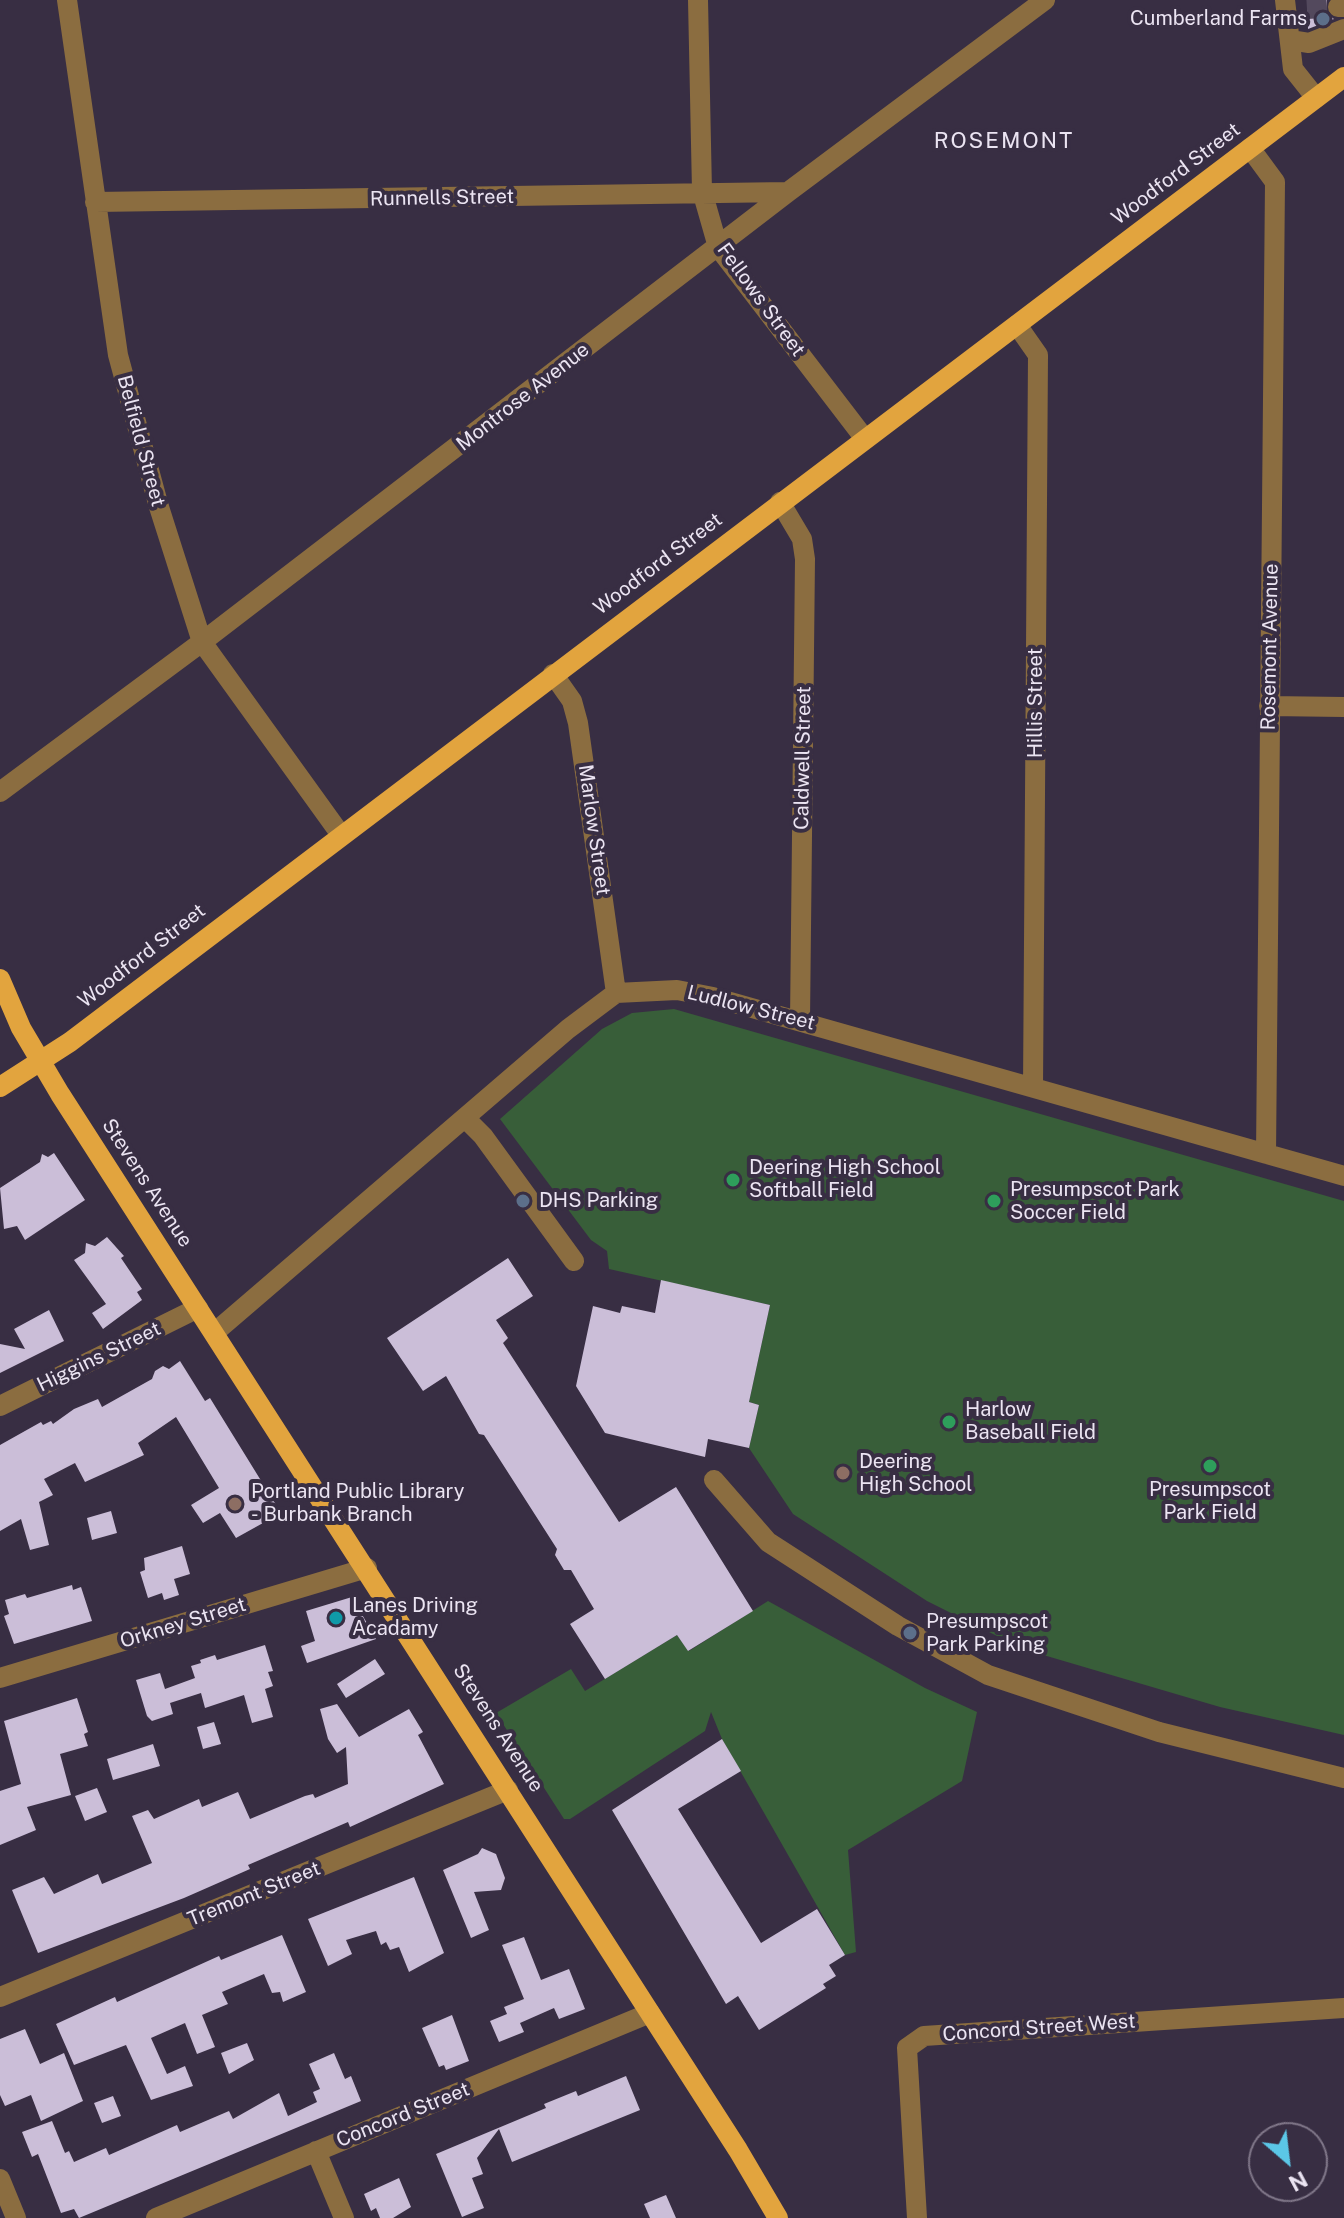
<!DOCTYPE html>
<html>
<head>
<meta charset="utf-8">
<style>
  body { margin:0 }
  #map { position:relative; width:1344px; height:2218px; overflow:hidden; background:#382e43; font-family:"Public Sans",sans-serif }
  canvas { display:block }
  .north { position:absolute; left:1248px; top:2122px; width:80px; height:80px; box-sizing:border-box; background:#382e43; border:2px solid #807789; border-radius:50%; rotate:152deg; font-size:22px; font-weight:700; line-height:32px; text-align:center; color:#ebe4f2 }
  .north::after { content:''; display:block; margin:auto; width:28px; height:36px; background:#5bc7e7; clip-path:polygon(50% 0,100% 100%,50% 72%,0 100%) }
</style>
</head>
<body>
<div id="map">
<canvas width="1344" height="2218"></canvas>
<div class="north">N</div>
</div>
<script>
const ctx = document.querySelector('canvas').getContext('2d');
ctx.lineJoin = 'round';
function fill(path, color) {
  ctx.fillStyle = color;
  ctx.fill(path, 'evenodd');
}
function toPath(rows) {
  const path = new Path2D();
  for (const r of rows) {
    path.moveTo(r[0], r[1]);
    for (let i = 2; i < r.length; i += 2) path.lineTo(r[i], r[i + 1]);
  }
  return path;
}
function stroke(path, color, width, dash) {
  ctx.strokeStyle = color;
  ctx.lineWidth = width;
  ctx.lineCap = dash ? 'butt' : 'round';
  ctx.setLineDash(dash || []);
  ctx.stroke(path);
}
function label(font, color, halo, rows, align = 'center') {
  ctx.font = font + ' "Public Sans",sans-serif';
  ctx.lineWidth = 8;
  ctx.setLineDash([]);
  ctx.textBaseline = 'middle';
  ctx.strokeStyle = halo;
  ctx.fillStyle = color;
  for (const [text, x, y, turn = 0] of rows) {
    ctx.save();
    ctx.translate(x, y);
    ctx.rotate((+turn || 0) * Math.PI / 180);
    ctx.textAlign = isNaN(turn) ? turn : align;
    if (halo) ctx.strokeText(text, 0, 0);
    ctx.fillText(text, 0, 0);
    ctx.restore();
  }
}
fill(toPath([
  [674,1009,1344,1201,1344,1735,1220,1707,1023,1649,927,1601,793,1514,749,1448,759,1405,749,1402,770,1305,609,1269,607,1251,591,1240,500,1119,602,1029,632,1013],
  [768,1601,925,1688,977,1712,962,1781,848,1850,856,1952,845,1955,722,1739,711,1712,705,1731,570,1819,564,1819,496,1713,571,1669,585,1691,677,1635,689,1651]
]), '#385e39');
fill(toPath([
  [1307,0,1327,0,1326,13,1334,19,1308,29],
  [54,1153,85,1200,25,1240,17,1226,4,1229,0,1188,40,1162,42,1154,48,1157],
  [107,1237,124,1256,121,1258,142,1289,137,1292,142,1300,103,1329,92,1313,106,1304,74,1260,85,1253,86,1243,95,1246],
  [508,1258,533,1296,496,1320,508,1338,503,1343,619,1522,676,1487,753,1611,688,1651,677,1635,605,1679,570,1624,594,1609,571,1570,564,1570,555,1555,557,1549,484,1435,479,1434,446,1376,423,1391,387,1338],
  [661,1280,770,1305,749,1402,759,1405,749,1448,708,1439,705,1457,605,1433,576,1386,593,1306,620,1313,622,1306,655,1313],
  [49,1310,64,1341,0,1373,0,1344,25,1349,14,1329],
  [180,1361,205,1401,210,1398,281,1513,236,1538,220,1513,203,1523,191,1505,219,1488,176,1417,138,1443,144,1455,125,1464,85,1482,75,1463,44,1479,53,1495,39,1502,49,1545,30,1550,21,1519,0,1531,0,1445,41,1422,43,1425,51,1421,53,1424,74,1409,98,1399,102,1407,152,1379,155,1371,163,1366,169,1369],
  [111,1511,117,1533,92,1540,87,1518],
  [182,1546,190,1574,174,1579,179,1595,164,1600,162,1593,148,1598,140,1572,145,1570,144,1558],
  [72,1585,73,1590,81,1587,92,1621,14,1644,4,1616,9,1614,5,1600,25,1594,27,1598],
  [352,1597,376,1639,307,1663,301,1646,315,1641,306,1611],
  [265,1645,273,1671,268,1672,273,1686,265,1689,273,1717,252,1723,244,1695,205,1708,201,1693,170,1703,173,1714,152,1721,147,1716,136,1680,160,1673,165,1689,195,1678,191,1666,201,1663,200,1660,215,1655,217,1660],
  [375,1659,385,1674,346,1698,337,1684],
  [77,1698,88,1732,84,1734,88,1746,60,1754,71,1795,27,1807,36,1830,0,1845,0,1791,21,1784,4,1721],
  [337,1704,359,1737,409,1709,423,1732,418,1735,444,1784,350,1827,348,1822,248,1865,250,1869,184,1898,38,1953,12,1890,44,1877,54,1894,98,1874,102,1884,152,1863,132,1816,148,1810,154,1819,199,1799,202,1807,238,1792,250,1819,305,1796,313,1794,315,1798,348,1784,346,1747,337,1753,328,1739,320,1709],
  [214,1722,221,1744,203,1749,197,1727],
  [722,1739,741,1771,678,1809,761,1943,817,1909,845,1955,829,1965,836,1976,823,1984,826,1988,759,2030,738,1996,726,2004,612,1810],
  [153,1744,160,1766,113,1780,107,1759],
  [97,1788,107,1812,85,1821,75,1796],
  [482,1848,496,1854,505,1878,501,1890,474,1892,489,1930,471,1938,443,1870,478,1854],
  [414,1877,444,1953,409,1972,399,1947,390,1950,386,1942,381,1945,376,1931,346,1940,352,1954,328,1966,308,1919],
  [282,1935,306,1992,283,2002,280,1992,272,1993,264,1974,222,1992,228,2004,202,2015,215,2047,197,2054,185,2023,151,2038,167,2074,185,2066,193,2086,151,2100,126,2045,74,2065,56,2024,115,1997,117,2002,219,1956,221,1960],
  [524,1937,541,1980,569,1969,585,2009,559,2019,554,2008,520,2023,524,2032,499,2042,490,2021,507,2014,504,2007,524,1999,502,1945],
  [452,2015,469,2061,446,2070,444,2065,439,2067,422,2028],
  [25,2029,40,2064,64,2053,83,2101,41,2121,31,2095,5,2106,0,2095,0,2039],
  [247,2043,254,2060,229,2074,221,2053],
  [334,2053,345,2079,351,2076,361,2101,79,2218,74,2209,61,2213,38,2154,32,2157,22,2132,52,2121,65,2153,69,2151,74,2162,106,2148,109,2155,177,2125,180,2132,229,2111,233,2119,279,2093,288,2116,317,2102,313,2092,320,2089,309,2064],
  [626,2076,640,2110,512,2162,499,2129,477,2158,483,2174,472,2178,484,2208,462,2217,436,2154,546,2108,544,2104,576,2091,578,2096],
  [113,2096,121,2116,102,2123,94,2103],
  [399,2178,411,2207,393,2218,380,2218,376,2208,371,2211,364,2194],
  [666,2195,676,2218,650,2218,644,2204]
]), '#cbbed8');
stroke(toPath([
  [1307,9,1338,7]
]), '#53495d', 20, [20, 10]);
stroke(toPath([
  [67,0,118,355,159,507,202,642,341,835],
  [698,0,702,191,718,247,865,439],
  [1285,0,1293,69,1316,98],
  [1338,7,1344,7],
  [1290,40,1309,43,1344,29],
  [1250,148,1275,182,1266,1154],
  [95,202,788,192],
  [1017,325,1038,355,1033,1087],
  [780,502,802,539,805,559,800,1020],
  [553,674,572,701,578,723,616,993],
  [1269,706,1344,707],
  [0,792,202,642,788,192,1045,0],
  [466,1119,483,1136,574,1261],
  [214,1333,568,1029,616,993,677,990,713,997,1344,1176],
  [0,1406,198,1308],
  [714,1480,768,1542,898,1626,988,1675,1159,1732,1344,1778],
  [0,1678,367,1568],
  [0,1997,508,1790],
  [316,2151,344,2218],
  [0,2179,16,2218],
  [156,2218,650,2013],
  [917,2218,907,2048,924,2036,1344,2008]
]), '#8b6d40', 20);
stroke(toPath([
  [0,979,21,1028,60,1094,738,2150,778,2218],
  [0,1087,70,1042,1344,77]
]), '#e2a43e', 20);
for (const [x, y, r, color] of [
  [1323,19,8,"#5c6f8a"],
  [733,1180,8,"#2e9e5b"],
  [523,1201,8,"#5c6f8a"],
  [994,1201,8,"#2e9e5b"],
  [949,1422,8,"#2e9e5b"],
  [1210,1466,8,"#2e9e5b"],
  [843,1473,8,"#8d6e63"],
  [235,1504,8,"#8d6e63"],
  [336,1618,8,"#0f9aa8"],
  [910,1633,8,"#5c6f8a"]
]) {
  const dot = new Path2D();
  dot.arc(x, y, r, 0, 2 * Math.PI);
  ctx.fillStyle = color;
  ctx.fill(dot);
  stroke(dot, '#382e43', 3);
}
label('20px', '#ebe4f2', '#382e43', [
  ["Cumberland Farms",1307,19,"right"],
  ["Deering High School",749,1168],
  ["Softball Field",749,1191],
  ["Presumpscot Park",1010,1190],
  ["Soccer Field",1010,1213],
  ["DHS Parking",539,1201],
  ["Harlow",965,1410],
  ["Baseball Field",965,1433],
  ["Deering",859,1462],
  ["High School",859,1485],
  ["Presumpscot",1210,1490,"center"],
  ["Park Field",1210,1513,"center"],
  ["Portland Public Library",251,1492],
  ["- Burbank Branch",251,1515],
  ["Lanes Driving",352,1606],
  ["Acadamy",352,1629],
  ["Presumpscot",926,1622],
  ["Park Parking",926,1645]
], 'left');
label('20px', '#ebe4f2', '#382e43', [
  ["Woodford Street",1176,174,-37],
  ["Runnells Street",442,198,-1],
  ["Fellows Street",761,300,54],
  ["Montrose Avenue",523,397,-38],
  ["Belfield Street",141,441,75],
  ["Woodford Street",658,564,-37],
  ["Rosemont Avenue",1270,647,-89],
  ["Hillis Street",1036,703,-90],
  ["Caldwell Street",803,758,-89],
  ["Marlow Street",594,830,82],
  ["Woodford Street",142,956,-38],
  ["Ludlow Street",751,1008,14],
  ["Stevens Avenue",147,1183,57],
  ["Higgins Street",99,1357,-26],
  ["Orkney Street",183,1623,-17],
  ["Stevens Avenue",498,1728,57],
  ["Tremont Street",254,1894,-22],
  ["Concord Street West",1039,2028,-4],
  ["Concord Street",403,2115,-22]
]);
ctx.letterSpacing = '2px';
label('22px', '#ebe4f2', '#382e43', [
  ["ROSEMONT",1004,141]
]);
ctx.letterSpacing = '0px';
</script>
</body>
</html>
